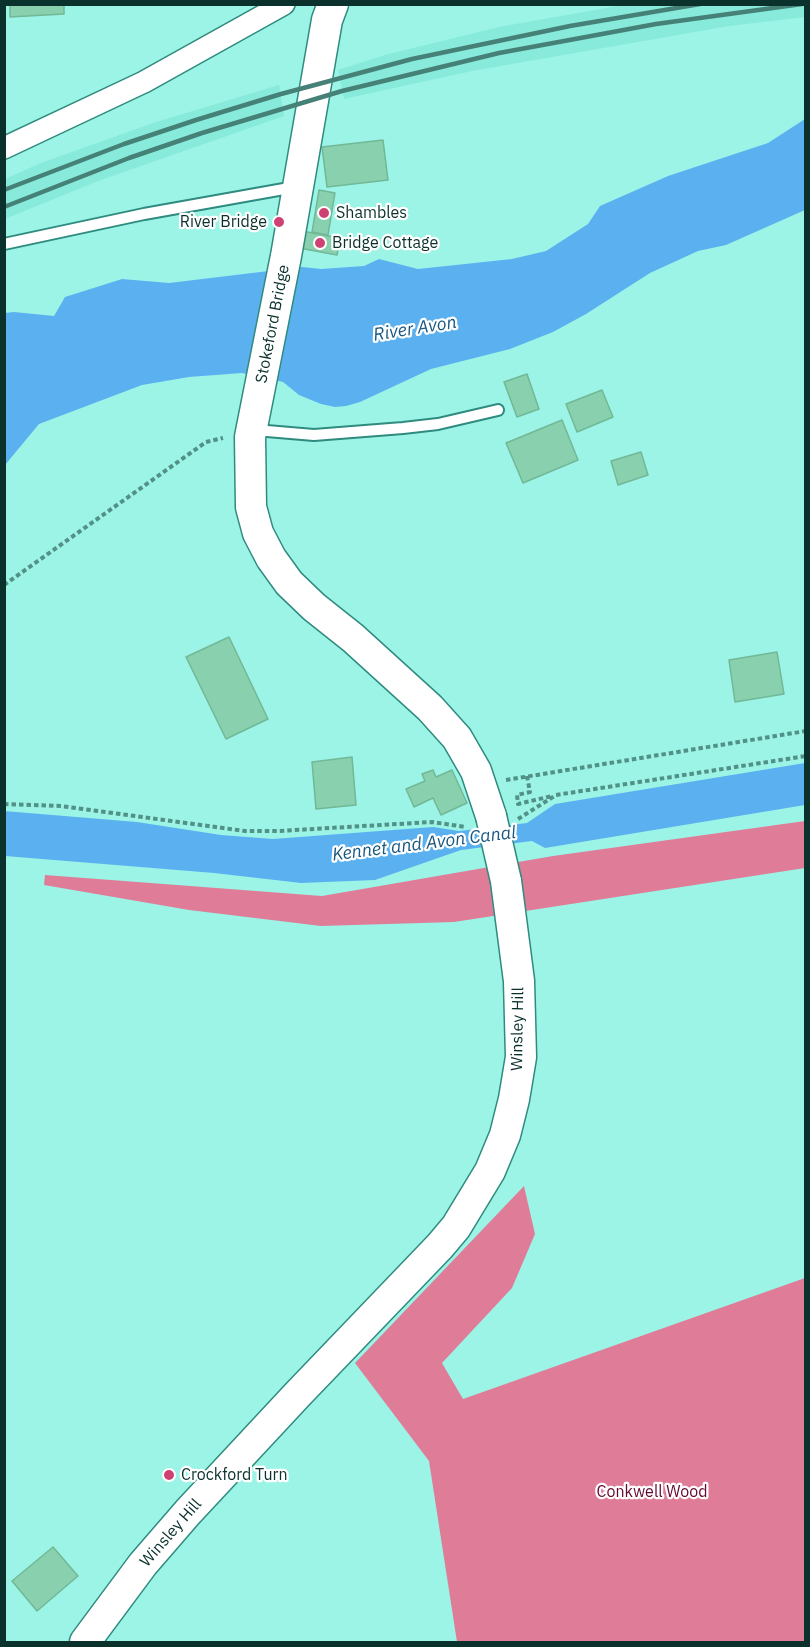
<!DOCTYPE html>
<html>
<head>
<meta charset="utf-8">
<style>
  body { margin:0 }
  #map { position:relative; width:810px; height:1647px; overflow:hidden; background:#9cf4e6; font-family:"IBM Plex Sans",sans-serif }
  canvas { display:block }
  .frame { position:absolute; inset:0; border:6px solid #0a312c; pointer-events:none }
</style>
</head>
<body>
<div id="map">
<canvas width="810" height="1647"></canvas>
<div class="frame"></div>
</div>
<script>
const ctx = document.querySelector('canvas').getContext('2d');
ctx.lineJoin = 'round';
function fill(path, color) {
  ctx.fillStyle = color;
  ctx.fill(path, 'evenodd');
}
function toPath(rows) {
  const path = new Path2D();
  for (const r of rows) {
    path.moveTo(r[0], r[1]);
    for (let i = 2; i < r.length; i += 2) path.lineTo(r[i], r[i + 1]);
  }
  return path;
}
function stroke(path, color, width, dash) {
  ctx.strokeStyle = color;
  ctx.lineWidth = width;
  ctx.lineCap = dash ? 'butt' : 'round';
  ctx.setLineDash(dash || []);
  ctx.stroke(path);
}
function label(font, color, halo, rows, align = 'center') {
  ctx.font = font + ' "IBM Plex Sans",sans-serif';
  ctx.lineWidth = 4.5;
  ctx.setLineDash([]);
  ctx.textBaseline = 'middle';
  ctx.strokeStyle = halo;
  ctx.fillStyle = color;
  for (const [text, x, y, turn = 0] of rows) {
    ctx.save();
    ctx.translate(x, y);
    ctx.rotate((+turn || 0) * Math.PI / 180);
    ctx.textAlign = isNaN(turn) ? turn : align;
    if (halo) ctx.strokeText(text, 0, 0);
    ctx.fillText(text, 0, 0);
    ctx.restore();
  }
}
fill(toPath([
  [623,5,805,5,805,17,729,26,472,71,344,99,338,70,385,55,499,27],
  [279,85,284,116,98,181,5,219,5,179,41,163,153,123]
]), '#87eada');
fill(toPath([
  [805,821,805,868,454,922,321,926,189,910,44,885,45,875,322,896,553,856],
  [524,1186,535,1234,512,1288,442,1363,463,1399,805,1278,805,1642,457,1642,429,1461,355,1363]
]), '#df7d99');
fill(toPath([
  [805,119,805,210,726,245,698,251,650,273,586,314,553,332,510,349,431,369,360,402,346,406,335,407,321,404,299,395,283,382,242,373,189,377,142,385,39,424,5,465,5,313,14,312,54,316,65,297,122,279,169,283,302,267,321,269,364,266,379,259,418,269,512,259,546,251,588,224,600,206,668,176,768,143],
  [805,763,805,805,545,848,532,841,461,850,375,880,301,883,214,873,5,856,4,811,137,822,221,835,273,839,433,827,459,831,527,823,555,804]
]), '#5bb1f0');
const building = toPath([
  [10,4,64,4,64,14,10,17,10,4],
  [383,140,388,180,327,187,322,147,383,140],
  [319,190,335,193,328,235,312,232,319,190],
  [302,231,340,238,337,255,299,248,302,231],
  [527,374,539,409,517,417,504,382,527,374],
  [602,390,613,417,577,432,566,404,602,390],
  [562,420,578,460,523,483,506,443,562,420],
  [641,452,648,475,618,485,611,461,641,452],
  [229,637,268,719,226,739,186,657,229,637],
  [777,652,784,694,735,702,729,660,777,652],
  [352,757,356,805,316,809,312,762,352,757],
  [433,770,436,777,452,770,467,803,441,815,433,798,414,807,406,789,425,781,422,774,433,770],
  [53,1547,78,1576,37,1611,12,1581,53,1547]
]);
fill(building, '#89d0ae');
stroke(building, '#71b897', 1.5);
const service = toPath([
  [4,244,144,214,295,187],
  [255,430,314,435,403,428,438,424,498,410]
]);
const minor = toPath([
  [4,148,144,82,284,4]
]);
const secondary = toPath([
  [333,4,327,20,286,256,250,437,251,507,258,533,271,558,289,583,314,607,353,638,430,708,457,738,476,771,491,816],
  [85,1642,143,1564,188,1512,297,1395,440,1246,456,1227,490,1171,505,1135,514,1099,521,1057,519,981,506,881]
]);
stroke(service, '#2f8b7f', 14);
stroke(minor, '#2f8b7f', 24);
stroke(secondary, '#2f8b7f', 33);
stroke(toPath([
  [4,585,206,442,223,438],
  [527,776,530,792,517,795,518,804,552,796],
  [506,780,806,731],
  [4,804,61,806,245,831,279,831,432,822,466,827],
  [518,819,556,795,806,756]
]), '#529187', 4, [4.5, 3]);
stroke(service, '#fff', 10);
stroke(minor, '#fff', 21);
stroke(secondary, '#fff', 30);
stroke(toPath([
  [4,190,124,144,196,120,281,94,412,59,570,26,700,4],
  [4,207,129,158,202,133,342,91,499,53,575,39,656,24,802,4]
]), '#468178', 4.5);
const secondaryBridge = toPath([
  [491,816,506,881]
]);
stroke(secondaryBridge, '#2f8b7f', 33, []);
stroke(secondaryBridge, '#fff', 30);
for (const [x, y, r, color] of [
  [324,213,6,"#cd4173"],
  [279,222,6,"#cd4173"],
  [320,243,6,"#cd4173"],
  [169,1475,6,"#cd4173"]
]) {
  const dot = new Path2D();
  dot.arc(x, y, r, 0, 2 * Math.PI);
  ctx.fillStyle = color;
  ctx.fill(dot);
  stroke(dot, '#fff', 2);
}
label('16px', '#0a312c', '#fff', [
  ["Shambles",336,213],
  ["River Bridge",267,222,"right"],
  ["Bridge Cottage",332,243],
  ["Crockford Turn",181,1475]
], 'left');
label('16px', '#0a312c', '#fff', [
  ["Stokeford Bridge",273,324,-79],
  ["Winsley Hill",518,1029,-89],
  ["Winsley Hill",171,1533,-49]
]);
label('16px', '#640a30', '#fff', [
  ["Conkwell Wood",652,1492]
]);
label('italic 18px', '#185780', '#fff', [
  ["River Avon",415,329,-9],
  ["Kennet and Avon Canal",424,844,-7]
]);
</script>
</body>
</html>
